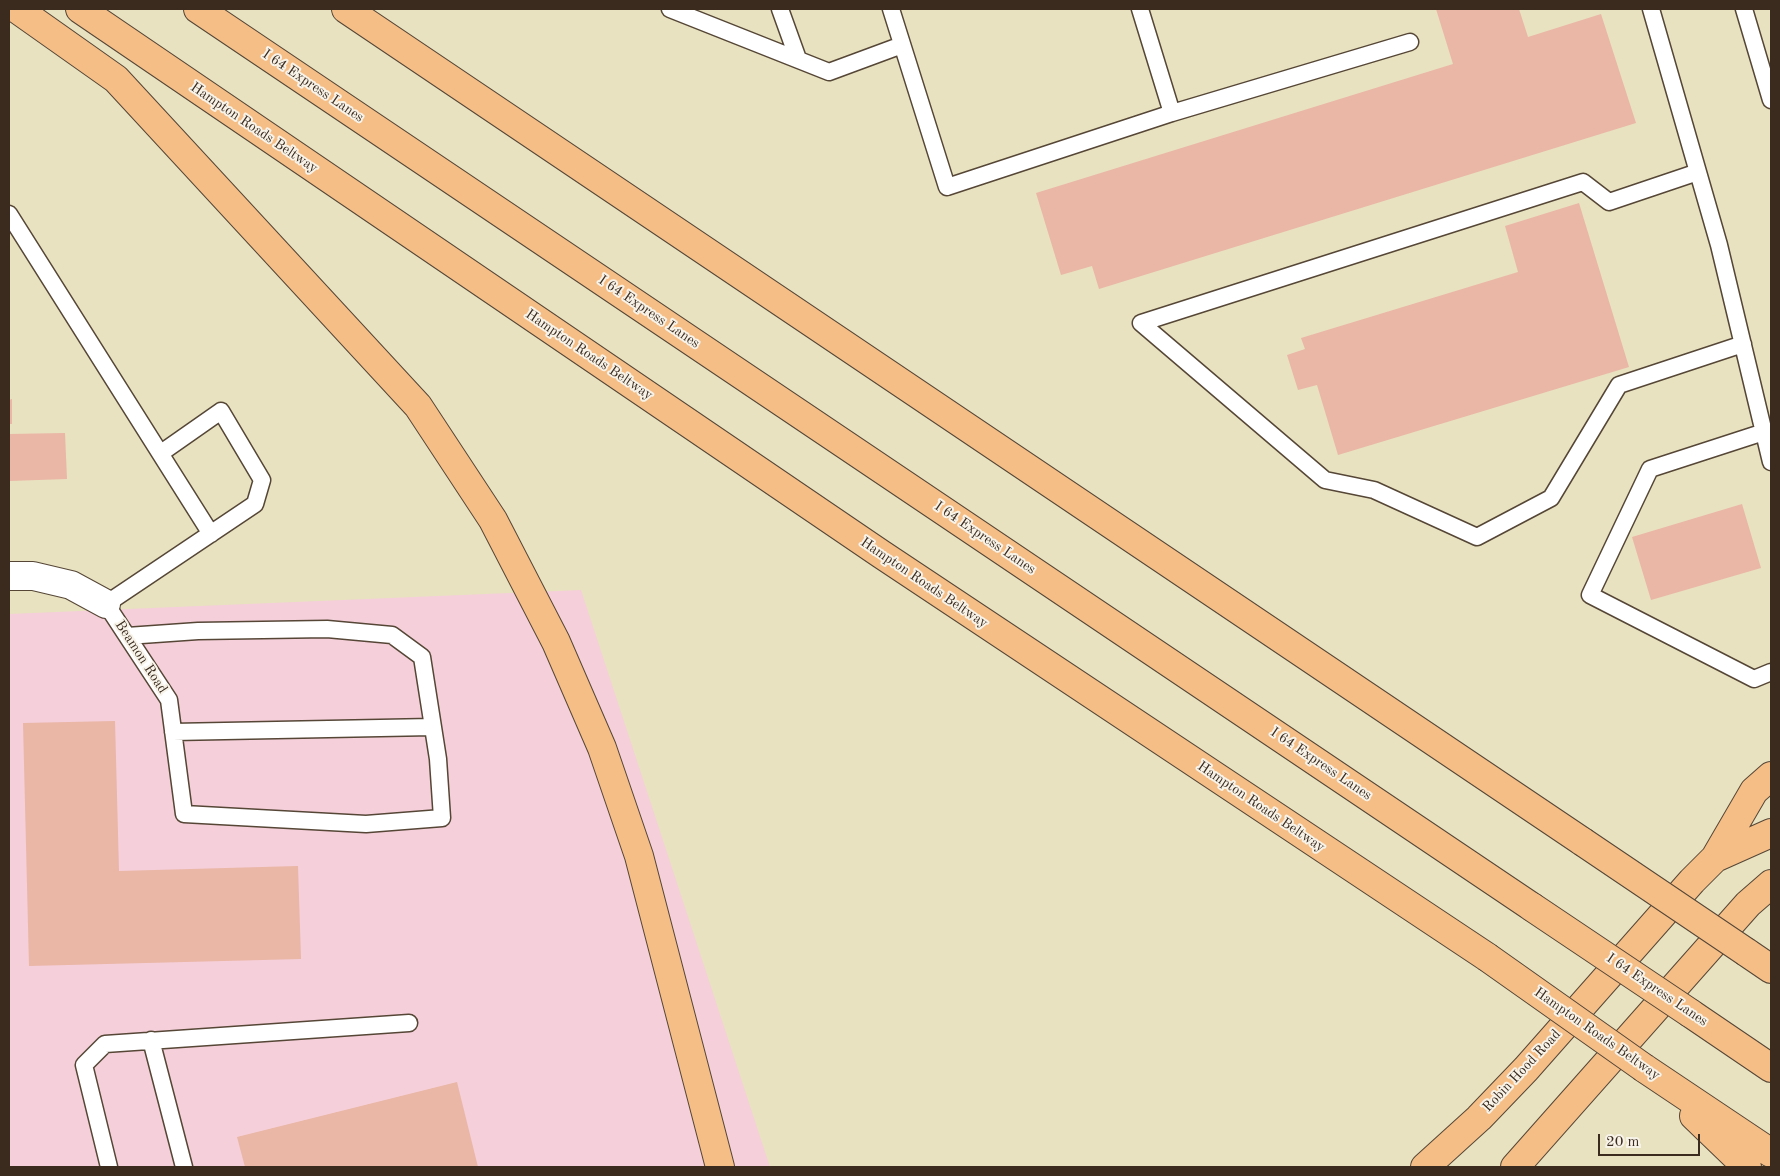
<!DOCTYPE html>
<html>
<head>
<meta charset="utf-8">
<style>
  body { margin:0 }
  #map { position:relative; width:1780px; height:1176px; overflow:hidden; background:#e8e2c0; font-family:"Old Standard TT",serif }
  canvas { display:block }
  .frame { position:absolute; inset:0; border:10px solid #3b2a1e; pointer-events:none }
  .scale { position:absolute; left:1598px; top:1134px; width:102px; height:22px; box-sizing:border-box; border:2px solid #3b2a1e; border-top:0; padding-left:6px; font-size:15px; line-height:18px; white-space:nowrap; color:#3b2a1e; -webkit-text-stroke:4px #f7f3e8; paint-order:stroke }
</style>
</head>
<body>
<div id="map">
<canvas width="1780" height="1176"></canvas>
<div class="frame"></div>
<div class="scale">20 m</div>
</div>
<script>
const ctx = document.querySelector('canvas').getContext('2d');
ctx.lineJoin = 'round';
function fill(path, color) {
  ctx.fillStyle = color;
  ctx.fill(path, 'evenodd');
}
function toPath(rows) {
  const path = new Path2D();
  for (const r of rows) {
    path.moveTo(r[0], r[1]);
    for (let i = 2; i < r.length; i += 2) path.lineTo(r[i], r[i + 1]);
  }
  return path;
}
function stroke(path, color, width, dash) {
  ctx.strokeStyle = color;
  ctx.lineWidth = width;
  ctx.lineCap = dash ? 'butt' : 'round';
  ctx.setLineDash(dash || []);
  ctx.stroke(path);
}
function label(font, color, halo, rows, align = 'center') {
  ctx.font = font + ' "Old Standard TT",serif';
  ctx.lineWidth = 4;
  ctx.setLineDash([]);
  ctx.textBaseline = 'middle';
  ctx.strokeStyle = halo;
  ctx.fillStyle = color;
  for (const [text, x, y, turn = 0] of rows) {
    ctx.save();
    ctx.translate(x, y);
    ctx.rotate((+turn || 0) * Math.PI / 180);
    ctx.textAlign = isNaN(turn) ? turn : align;
    if (halo) ctx.strokeText(text, 0, 0);
    ctx.fillText(text, 0, 0);
    ctx.restore();
  }
}
fill(toPath([
  [581,590,770,1167,9,1167,9,614]
]), '#f5cfd9');
fill(toPath([
  [1436,9,1519,9,1528,37,1601,14,1636,123,1099,289,1092,266,1061,275,1036,193,1453,64],
  [1579,203,1629,367,1338,455,1317,385,1298,390,1287,355,1305,349,1301,338,1518,272,1505,226],
  [12,399,12,424,9,424,9,400],
  [65,433,67,479,9,481,9,434],
  [1742,504,1761,568,1651,600,1632,537],
  [115,721,119,871,298,866,301,959,29,966,23,723],
  [457,1082,478,1167,245,1167,237,1137]
]), '#eab6a6');
const service = toPath([
  [670,9,829,72,902,45],
  [780,9,798,59],
  [891,9,947,187,1172,113],
  [1140,9,1172,113,1410,42],
  [1651,9,1719,245,1771,462],
  [1744,9,1771,100],
  [1698,172,1609,202,1583,182,1141,323,1325,480,1374,490,1477,537,1551,498,1619,385,1743,344],
  [9,214,211,534],
  [1764,432,1650,469,1590,595,1754,679,1771,672],
  [127,636,198,631,327,629,392,635,422,657,438,759,442,818,366,824,184,814,169,700,106,604,255,504,262,480,221,411,161,453],
  [173,732,432,727],
  [151,1040,184,1167],
  [109,1167,84,1065,105,1044,409,1023]
]);
const minor = toPath([
  [9,576,33,576,71,585,106,604]
]);
const primary = toPath([
  [1715,858,1771,833],
  [1425,1167,1479,1118,1526,1069,1692,881,1715,858,1754,791,1771,776],
  [1515,1167,1748,904,1771,884]
]);
const motorway = toPath([
  [17,9,116,79,418,406,493,520,556,642,602,748,639,856,720,1167],
  [80,9,881,554,1487,957],
  [198,9,1532,907],
  [346,9,1583,842],
  [1746,952,1771,969],
  [1690,1013,1771,1068],
  [1644,1068,1771,1153],
  [1694,1116,1747,1167]
]);
stroke(service, '#554636', 19);
stroke(minor, '#554636', 30);
stroke(primary, '#554636', 30);
stroke(motorway, '#554636', 30);
stroke(service, '#fff', 16);
stroke(minor, '#fff', 28);
stroke(primary, '#f6be87', 28);
stroke(motorway, '#f6be87', 28);
const motorwayBridge = toPath([
  [1583,842,1746,952],
  [1532,907,1690,1013],
  [1487,957,1644,1068]
]);
stroke(motorwayBridge, '#554636', 30, []);
stroke(motorwayBridge, '#f6be87', 28);
label('14px', '#3b2a1e', '#f7f3e8', [
  ["I 64 Express Lanes",313,86,34],
  ["Hampton Roads Beltway",254,128,34],
  ["I 64 Express Lanes",649,312,34],
  ["Hampton Roads Beltway",589,355,34],
  ["I 64 Express Lanes",985,538,34],
  ["Hampton Roads Beltway",924,583,34],
  ["Beamon Road",141,657,57],
  ["I 64 Express Lanes",1321,764,34],
  ["Hampton Roads Beltway",1261,807,34],
  ["I 64 Express Lanes",1657,990,34],
  ["Hampton Roads Beltway",1597,1034,35],
  ["Robin Hood Road",1522,1071,-47]
]);
</script>
</body>
</html>
